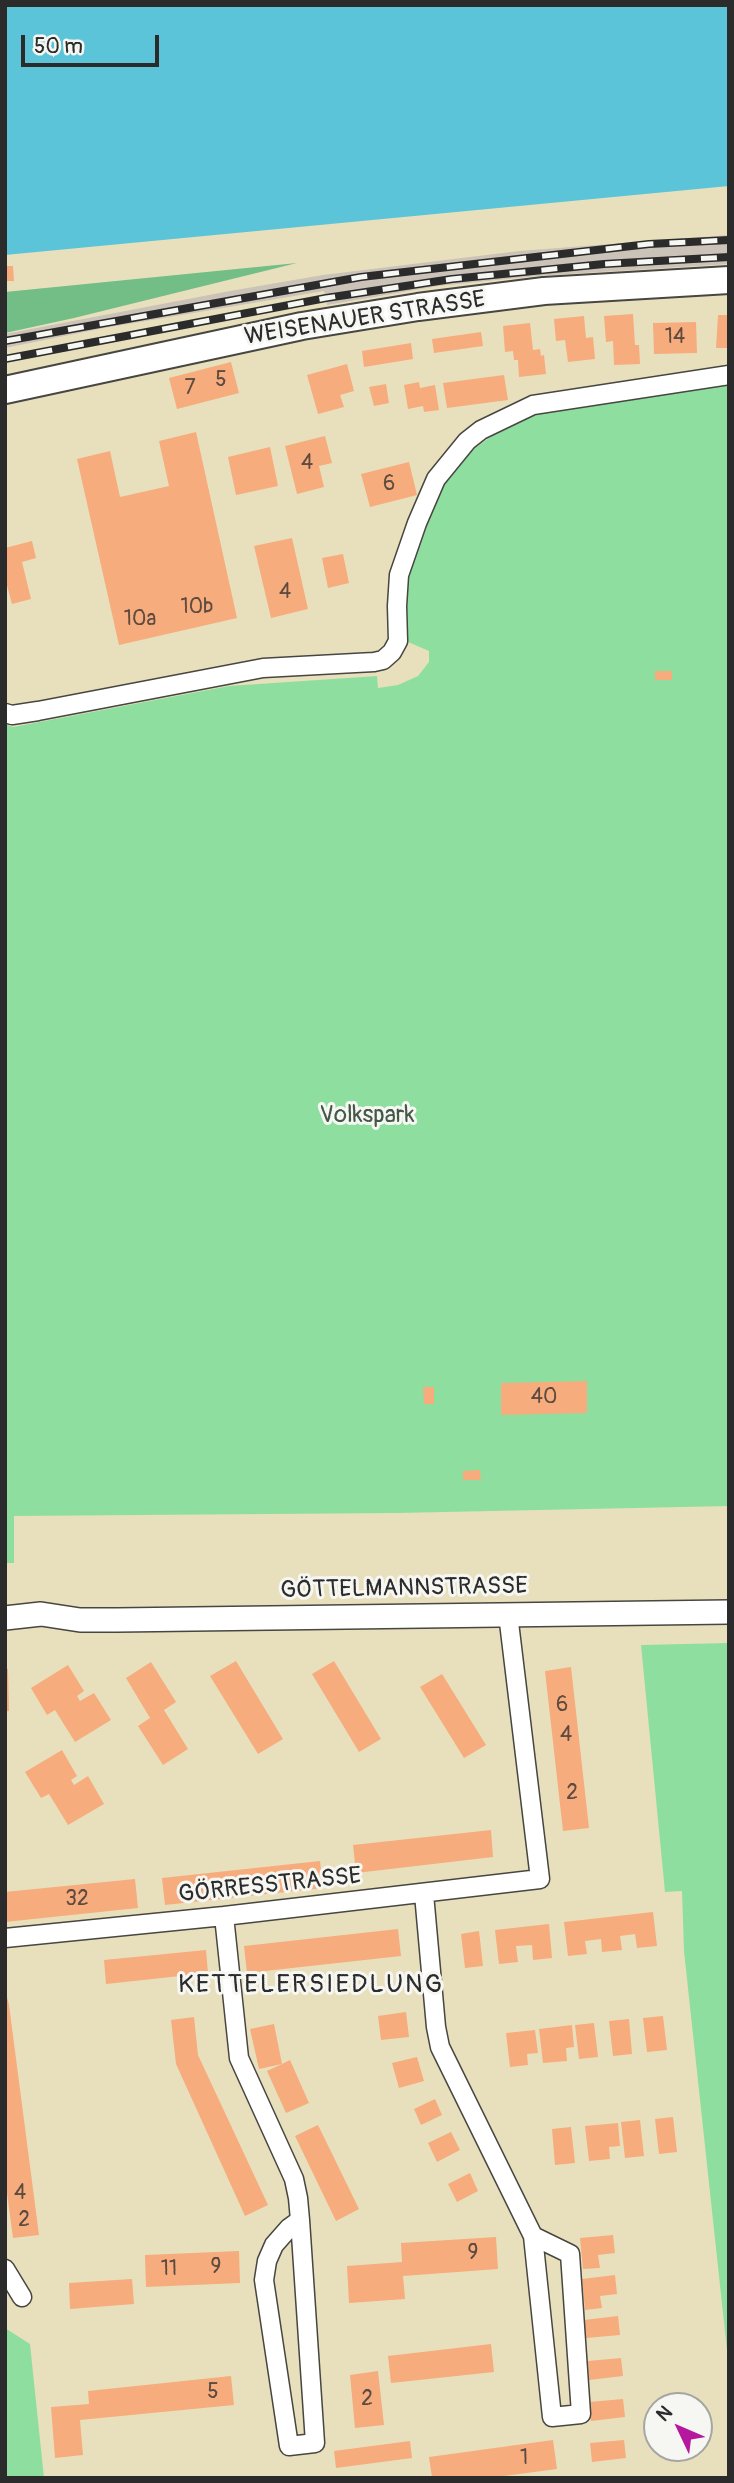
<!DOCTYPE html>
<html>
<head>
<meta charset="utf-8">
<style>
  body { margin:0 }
  #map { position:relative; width:734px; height:2483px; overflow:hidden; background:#e8e0bc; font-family:Pangolin,sans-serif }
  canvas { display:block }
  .frame { position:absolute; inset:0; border:7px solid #2b2b2b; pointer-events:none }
  .north { position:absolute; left:643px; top:2392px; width:70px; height:70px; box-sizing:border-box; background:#f6f6f2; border:2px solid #a5a5a2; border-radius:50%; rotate:314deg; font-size:19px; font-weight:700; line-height:28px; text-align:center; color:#2b2b2b }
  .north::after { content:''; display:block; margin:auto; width:24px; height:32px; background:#b5179e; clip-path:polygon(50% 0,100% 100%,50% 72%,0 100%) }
  .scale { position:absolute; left:21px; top:35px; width:138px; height:32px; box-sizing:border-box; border:4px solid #2b2b2b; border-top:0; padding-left:9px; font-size:21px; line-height:24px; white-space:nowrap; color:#2b2b2b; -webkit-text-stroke:5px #f6f6f2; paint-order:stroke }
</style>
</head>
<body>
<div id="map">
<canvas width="734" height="2483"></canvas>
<div class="frame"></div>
<div class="north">N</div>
<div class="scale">50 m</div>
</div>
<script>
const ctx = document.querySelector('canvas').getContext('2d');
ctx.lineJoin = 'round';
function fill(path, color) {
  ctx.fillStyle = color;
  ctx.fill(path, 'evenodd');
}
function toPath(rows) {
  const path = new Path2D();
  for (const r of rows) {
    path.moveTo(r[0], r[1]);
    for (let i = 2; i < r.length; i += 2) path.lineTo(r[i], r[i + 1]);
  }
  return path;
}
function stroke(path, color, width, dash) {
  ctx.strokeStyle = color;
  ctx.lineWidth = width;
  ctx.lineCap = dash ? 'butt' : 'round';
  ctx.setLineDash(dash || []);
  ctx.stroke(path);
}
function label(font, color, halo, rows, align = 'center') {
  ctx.font = font + ' Pangolin,sans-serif';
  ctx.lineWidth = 6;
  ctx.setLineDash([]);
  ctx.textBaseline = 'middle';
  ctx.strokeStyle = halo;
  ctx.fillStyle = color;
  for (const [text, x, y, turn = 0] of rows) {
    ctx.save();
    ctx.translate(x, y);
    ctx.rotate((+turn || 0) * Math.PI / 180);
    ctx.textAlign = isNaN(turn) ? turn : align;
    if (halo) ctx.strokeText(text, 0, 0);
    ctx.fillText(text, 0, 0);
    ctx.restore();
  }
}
fill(toPath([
  [729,235,729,264,536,276,438,286,327,305,324,291,104,328,5,348,5,334,230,291,323,275,519,251]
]), '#cbc2b8');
fill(toPath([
  [729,382,729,1506,398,1513,14,1516,14,1563,5,1563,5,724,13,727,229,686,377,676,378,688,398,685,418,676,429,662,429,651,408,642,404,633,407,570,438,491,453,469,471,451,504,427,530,415],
  [729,1643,729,2369,684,1951,682,1891,665,1892,641,1645],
  [5,2328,30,2344,44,2478,5,2478]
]), '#8edf9f');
fill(toPath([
  [297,263,74,318,5,333,5,292]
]), '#72be86');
fill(toPath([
  [5,5,729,5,729,186,5,255]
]), '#5bc4d8');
fill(toPath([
  [5,266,13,266,14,281,5,281],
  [633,314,635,345,639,345,640,364,614,365,613,341,606,342,604,316],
  [718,315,729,315,729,348,716,348],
  [584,316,586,338,593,337,595,359,568,362,565,340,556,341,554,319],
  [696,322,697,353,654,354,653,323],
  [530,323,533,350,540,349,541,356,544,355,546,374,519,377,518,360,514,360,513,351,505,352,503,326],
  [481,332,483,346,434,353,432,339],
  [411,343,413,359,364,367,362,351],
  [231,362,239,393,177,409,169,378],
  [347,364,354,391,340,395,344,407,318,414,307,375],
  [504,375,508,400,447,408,443,383],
  [419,382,420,388,435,385,439,410,424,412,423,406,408,409,404,385],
  [386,384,389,403,374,406,369,387],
  [196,432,237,618,119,645,77,459,110,451,120,497,169,486,159,441],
  [325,436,332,463,319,466,324,487,297,494,285,446],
  [270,447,278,486,236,495,228,457],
  [409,462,417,495,370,507,361,474],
  [292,538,308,609,271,618,254,546],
  [32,541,36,558,22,562,31,599,12,604,5,578,5,548],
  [343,554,349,583,328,588,322,558],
  [655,671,672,671,672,680,655,680],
  [587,1381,587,1413,501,1415,501,1383],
  [423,1387,434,1387,434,1404,424,1404],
  [480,1470,481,1480,463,1480,463,1471],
  [236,1661,283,1739,258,1754,210,1676],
  [334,1661,381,1739,359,1752,312,1674],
  [151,1662,176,1702,164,1710,188,1749,163,1765,138,1726,150,1718,126,1678],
  [68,1665,84,1691,77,1696,80,1701,94,1693,111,1720,75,1742,55,1710,47,1715,31,1688],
  [571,1667,589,1828,563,1831,545,1671],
  [5,1669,8,1669,9,1711,5,1711],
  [442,1674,486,1745,464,1758,420,1687],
  [62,1750,77,1776,71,1780,74,1785,88,1776,104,1804,68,1825,49,1794,41,1798,25,1772],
  [491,1830,493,1857,356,1873,353,1845],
  [320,1861,323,1888,165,1905,162,1878],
  [135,1879,138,1908,5,1922,5,1892],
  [653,1912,657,1946,637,1948,635,1934,620,1936,622,1950,602,1952,601,1939,585,1941,587,1954,568,1956,564,1922],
  [549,1924,552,1958,533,1960,532,1945,516,1946,518,1962,499,1964,495,1930],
  [398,1929,401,1956,247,1973,244,1946],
  [479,1931,483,1966,465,1968,461,1934],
  [206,1950,208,1973,106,1984,104,1960],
  [5,1989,9,2005,39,2235,13,2238,5,2178],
  [406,2012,409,2037,381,2040,378,2016],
  [663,2016,667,2050,647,2052,643,2018],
  [194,2017,198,2055,268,2205,245,2216,176,2064,171,2020],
  [629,2019,632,2054,613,2056,609,2021],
  [594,2023,598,2057,579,2059,575,2025],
  [274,2024,282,2064,290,2060,309,2103,286,2113,267,2071,282,2064,259,2069,250,2029],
  [572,2025,574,2047,566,2048,567,2061,543,2063,539,2029],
  [535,2030,538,2053,527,2054,528,2065,510,2067,506,2033],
  [417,2057,424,2081,399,2088,392,2063],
  [435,2099,442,2115,421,2125,414,2109],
  [673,2117,677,2152,659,2154,655,2119],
  [640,2120,644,2156,625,2158,621,2122],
  [618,2123,620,2146,609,2147,610,2159,589,2161,585,2126],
  [318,2125,359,2209,336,2221,295,2136],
  [571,2127,575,2163,555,2165,552,2129],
  [451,2132,460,2150,437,2162,428,2143],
  [470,2173,478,2191,457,2202,448,2184],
  [613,2235,615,2253,598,2255,600,2268,583,2269,580,2238],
  [496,2237,498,2269,403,2276,405,2299,349,2303,347,2266,402,2262,401,2243],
  [239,2251,240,2283,146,2287,145,2255],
  [615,2275,617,2294,600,2296,602,2308,585,2310,582,2279],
  [132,2279,134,2304,70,2309,69,2283],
  [618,2316,620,2335,586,2338,584,2320],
  [491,2344,494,2372,391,2383,388,2356],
  [621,2358,623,2376,589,2380,588,2361],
  [378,2371,384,2425,355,2428,350,2375],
  [231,2376,234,2405,80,2420,83,2455,55,2458,51,2407,89,2404,88,2391],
  [623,2399,625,2417,591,2421,589,2402],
  [553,2440,557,2469,489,2478,432,2478,429,2457],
  [624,2440,626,2458,592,2462,590,2443],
  [410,2441,412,2458,336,2468,334,2451]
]), '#f6ac7d');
const minor = toPath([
  [5,713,12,715,38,711,263,668,374,662,383,660,392,652,398,641,397,606,399,575,417,523,436,479,467,441,481,430,533,405,729,375],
  [424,1894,436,2027,440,2047,533,2236,552,2417,581,2414,570,2254,533,2236],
  [224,1916,239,2058,294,2179,298,2198,300,2220,289,2228,274,2245,267,2261,264,2280,289,2446,315,2443,300,2220],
  [5,1938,224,1916,540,1879,508,1614],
  [5,2269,22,2297]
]);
const tertiary = toPath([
  [5,1618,41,1614,80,1620,117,1620,729,1612]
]);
const secondary = toPath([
  [5,390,302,326,418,307,544,291,729,280]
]);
stroke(minor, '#474641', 21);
stroke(tertiary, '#474641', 26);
stroke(secondary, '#474641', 30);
stroke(minor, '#fff', 18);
stroke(tertiary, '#fff', 23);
stroke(secondary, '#fff', 26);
const rail = toPath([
  [5,341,361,277,649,244,729,240],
  [5,359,326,298,452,279,604,264,729,257]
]);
stroke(rail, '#2b2b2b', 8);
stroke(rail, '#f6f6f2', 5, [16]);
label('21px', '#5e4b40', null, [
  ["14",675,338],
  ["5",221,381],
  ["7",190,389],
  ["4",307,464],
  ["6",389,485],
  ["4",285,593],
  ["10b",197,608],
  ["10a",140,620],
  ["40",544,1398],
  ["6",562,1706],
  ["4",566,1736],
  ["2",572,1794],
  ["32",77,1900],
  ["4",20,2194],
  ["2",24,2221],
  ["9",473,2254],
  ["9",216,2268],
  ["11",169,2270],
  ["5",213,2393],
  ["2",367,2400],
  ["1",524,2459]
]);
label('24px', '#2b2b2b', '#f6f6f2', [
  ["WEISENAUER STRASSE",365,319,-9],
  ["GÖTTELMANNSTRASSE",404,1589,-1],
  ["GÖRRESSTRASSE",270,1886,-6]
]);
label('24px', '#445848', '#f6f6f2', [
  ["Volkspark",367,1116]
]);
ctx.letterSpacing = '2px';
label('26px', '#2b2b2b', '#f6f6f2', [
  ["KETTELERSIEDLUNG",311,1985]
]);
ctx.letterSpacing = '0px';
</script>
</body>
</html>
